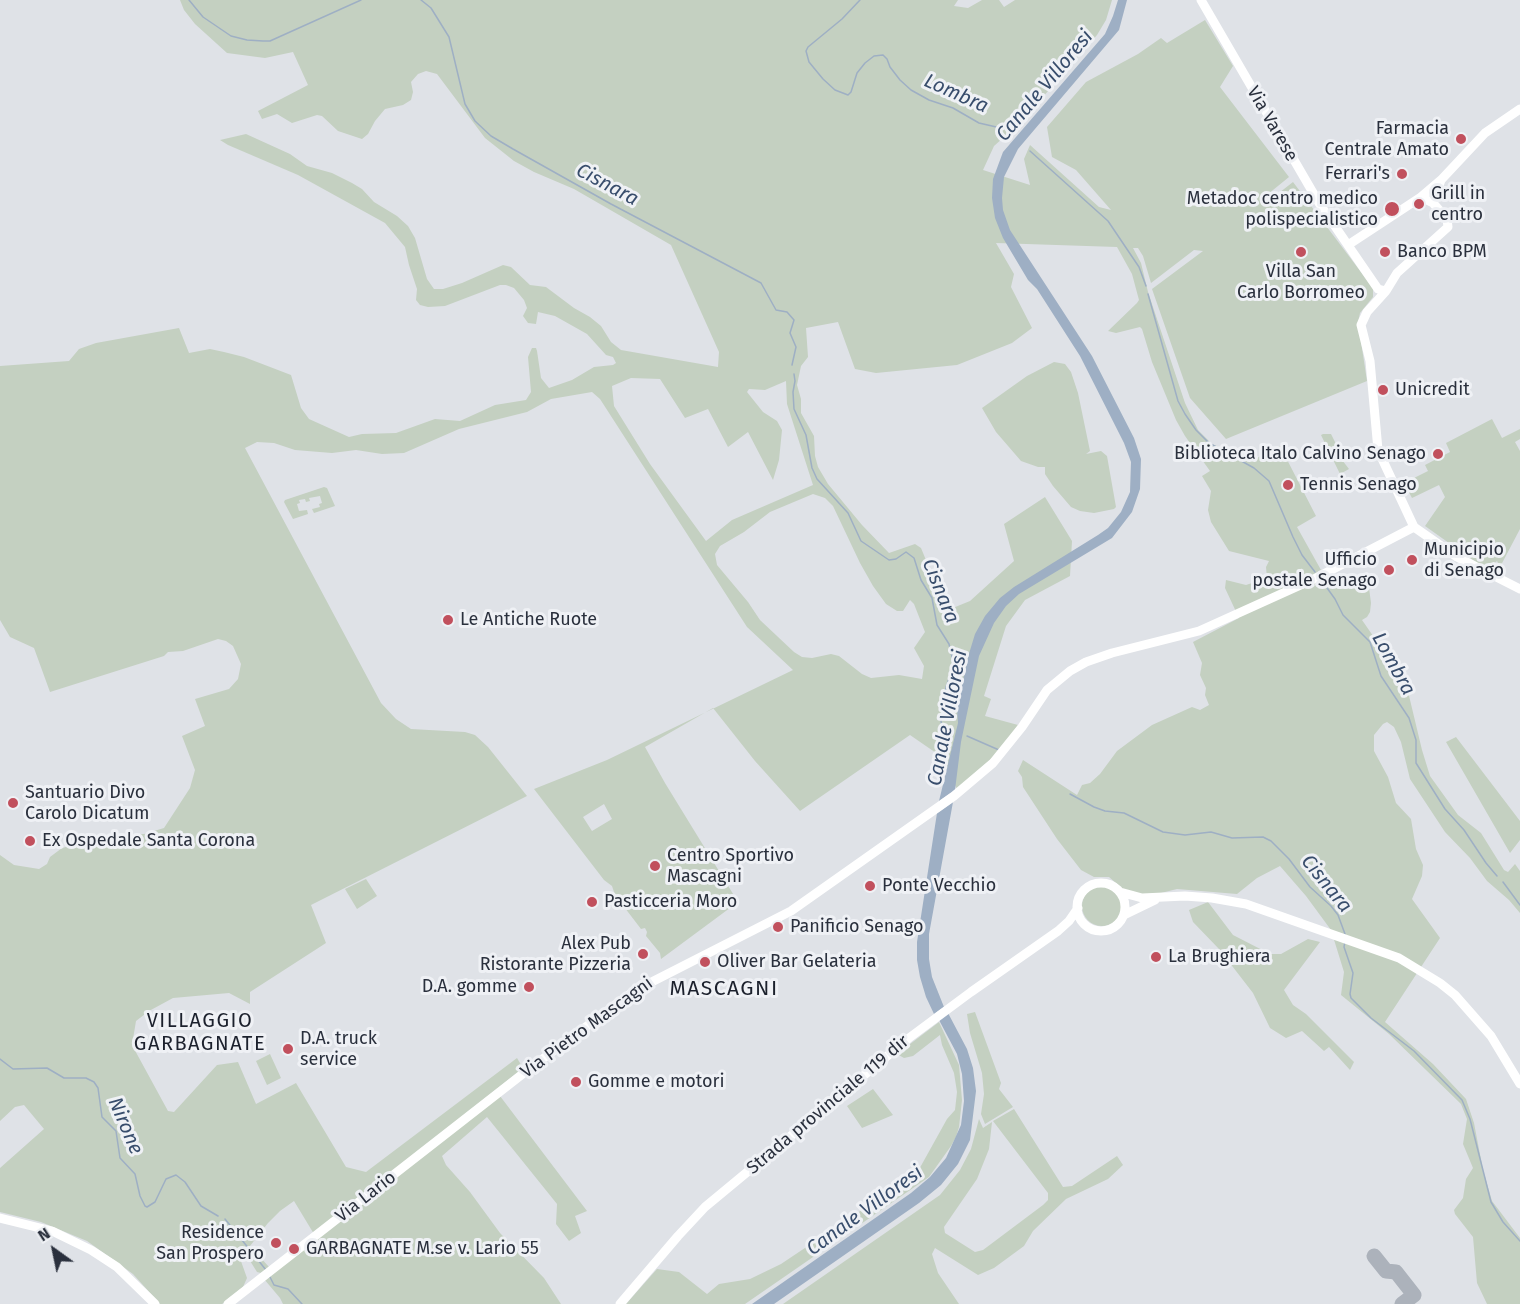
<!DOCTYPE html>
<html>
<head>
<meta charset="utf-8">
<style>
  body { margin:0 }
  #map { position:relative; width:1520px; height:1304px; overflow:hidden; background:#dfe2e7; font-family:"Fira Sans",sans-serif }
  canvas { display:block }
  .north { position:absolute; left:24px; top:1220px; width:60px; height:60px; -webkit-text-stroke:4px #eff1f5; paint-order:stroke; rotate:327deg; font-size:16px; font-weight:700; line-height:24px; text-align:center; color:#2a303d }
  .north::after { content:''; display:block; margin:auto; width:21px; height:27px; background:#2a303d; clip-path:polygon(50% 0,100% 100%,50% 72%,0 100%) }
</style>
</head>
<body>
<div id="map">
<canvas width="1520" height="1304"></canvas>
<div class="north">N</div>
</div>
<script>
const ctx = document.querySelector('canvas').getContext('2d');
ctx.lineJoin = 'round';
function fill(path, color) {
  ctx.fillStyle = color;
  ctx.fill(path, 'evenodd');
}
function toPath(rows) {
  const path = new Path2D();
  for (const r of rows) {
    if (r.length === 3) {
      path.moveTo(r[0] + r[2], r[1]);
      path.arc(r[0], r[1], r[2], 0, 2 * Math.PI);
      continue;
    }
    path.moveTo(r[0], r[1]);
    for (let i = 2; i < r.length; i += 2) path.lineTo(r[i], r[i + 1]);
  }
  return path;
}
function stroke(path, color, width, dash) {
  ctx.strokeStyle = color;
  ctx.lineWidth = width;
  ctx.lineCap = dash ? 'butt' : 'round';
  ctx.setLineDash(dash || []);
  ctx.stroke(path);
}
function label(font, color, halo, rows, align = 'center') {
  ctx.font = font + ' "Fira Sans",sans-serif';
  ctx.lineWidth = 6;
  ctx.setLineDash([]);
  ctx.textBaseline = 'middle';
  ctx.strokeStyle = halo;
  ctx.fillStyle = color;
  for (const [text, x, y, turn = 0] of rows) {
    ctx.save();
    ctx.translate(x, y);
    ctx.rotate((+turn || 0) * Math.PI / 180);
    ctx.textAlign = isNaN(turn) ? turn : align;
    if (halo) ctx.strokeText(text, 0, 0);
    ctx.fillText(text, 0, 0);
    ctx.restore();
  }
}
fill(toPath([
  [180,0,958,0,954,6,968,8,982,0,999,0,1004,7,1015,0,1112,0,1106,20,1097,35,1021,122,994,146,983,170,1030,185,1024,159,1030,145,1099,207,1111,210,1076,170,1052,157,1047,127,1086,82,1138,54,1161,38,1167,43,1205,20,1233,66,1220,87,1289,177,1262,199,1266,203,1293,182,1373,288,1373,297,1360,313,1358,322,1367,381,1226,439,1190,398,1152,289,1203,251,1194,250,1151,283,1143,256,1138,248,1133,248,1141,263,1148,292,1185,403,1198,430,1212,444,1226,450,1237,450,1253,460,1280,446,1316,516,1297,527,1321,570,1330,580,1340,585,1351,583,1360,577,1369,588,1371,603,1370,612,1367,617,1362,620,1387,656,1400,670,1405,679,1422,750,1430,776,1458,815,1481,833,1504,870,1508,872,1515,864,1520,871,1520,913,1509,900,1487,881,1470,858,1445,832,1410,779,1401,742,1394,727,1387,722,1383,724,1374,735,1374,751,1388,777,1396,803,1411,819,1416,849,1423,865,1422,876,1412,899,1440,938,1385,1022,1433,1064,1466,1099,1474,1123,1483,1170,1492,1201,1520,1238,1520,1304,1487,1304,1477,1283,1473,1237,1455,1214,1454,1210,1463,1198,1466,1179,1473,1168,1463,1144,1467,1119,1461,1104,1389,1034,1341,995,1344,972,1331,930,1306,896,1280,866,1257,878,1237,894,1177,889,1157,894,1134,894,1124,890,1109,877,1094,877,1081,870,1057,839,1023,787,1022,777,1018,771,1023,760,1077,795,1082,785,1090,783,1100,774,1117,751,1152,725,1192,707,1200,710,1209,705,1205,695,1206,688,1200,675,1202,663,1193,642,1239,618,1225,588,1226,580,1246,585,1267,578,1266,567,1269,561,1229,551,1211,522,1208,510,1211,491,1202,476,1210,471,1185,436,1176,420,1152,362,1142,329,1140,327,1116,333,1108,331,1137,303,1139,300,1132,274,1117,247,996,243,1014,274,1011,287,1032,328,1012,343,957,365,876,373,855,369,838,322,806,328,808,357,801,366,797,385,801,399,801,413,814,436,815,456,818,467,828,484,862,525,889,553,915,544,921,548,940,594,943,612,970,601,1014,561,1004,524,1045,497,1072,541,1070,576,1025,600,1006,626,984,696,991,699,985,716,1018,725,999,752,957,789,939,755,910,735,800,811,755,761,713,708,645,747,665,783,738,902,661,959,660,953,646,936,647,932,645,928,641,929,615,895,612,886,604,880,534,789,607,760,793,670,747,627,600,399,592,392,551,399,527,412,459,429,404,453,382,454,356,450,332,453,295,450,274,443,257,442,245,448,381,703,396,719,411,729,465,732,475,735,488,747,527,796,311,905,326,943,250,992,250,1004,229,993,173,998,149,1011,136,1021,132,1045,168,1111,174,1112,217,1065,238,1062,256,1104,296,1083,346,1167,366,1172,517,1058,523,1068,314,1234,294,1201,280,1211,268,1223,250,1246,269,1267,261,1273,257,1272,242,1248,237,1250,247,1278,243,1287,222,1304,160,1304,133,1274,87,1241,41,1222,0,1212,0,1168,44,1129,24,1105,15,1107,0,1121,0,855,14,865,39,869,47,864,50,857,62,848,111,835,144,834,164,828,190,788,195,770,182,736,205,726,195,699,229,689,238,679,241,664,233,646,226,641,218,639,183,651,168,652,164,656,50,692,34,648,10,637,0,620,0,366,69,361,79,349,96,343,179,328,189,353,210,349,224,352,244,357,291,375,301,408,309,419,349,437,362,434,396,433,435,419,460,421,495,405,526,400,531,392,528,357,532,348,536,348,537,351,541,378,549,388,572,380,594,367,613,365,616,363,613,357,606,355,587,334,555,316,538,312,536,324,528,323,523,316,527,308,524,300,514,288,506,285,500,285,445,306,428,307,420,305,416,300,417,289,409,265,405,247,385,223,298,175,228,145,220,140,246,134,290,154,307,166,332,173,352,183,362,189,374,202,397,216,408,226,415,238,427,279,434,289,443,289,462,283,503,265,511,267,530,285,546,287,574,308,590,317,601,326,611,342,621,350,718,367,719,352,671,245,574,189,534,172,514,161,485,138,437,74,426,71,418,74,411,82,413,92,411,100,403,105,385,109,375,121,368,134,362,139,338,131,322,116,317,115,292,123,277,114,262,119,258,111,308,85,293,52,265,58,227,53,195,24,184,10],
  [631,378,660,379,685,418,708,409,728,447,748,432,773,480,779,460,782,430,777,421,763,412,747,392,749,389,765,390,786,381,787,404,813,485,732,520,706,541,650,464,614,406,612,386],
  [813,494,825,498,833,506,860,563,873,586,886,604,897,611,903,611,910,600,914,604,925,632,914,648,924,666,922,679,899,675,871,678,862,674,839,656,831,654,812,658,802,657,794,652,760,620,748,602,717,565,715,554,720,546,744,532,770,512],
  [604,804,612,819,592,831,583,817],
  [1054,362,1065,364,1071,372,1078,393,1090,451,1086,454,1101,451,1107,456,1116,507,1114,509,1094,513,1080,511,1071,507,1053,486,1045,474,1045,467,1038,467,1021,461,996,432,982,408,1027,376],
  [1492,419,1502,438,1520,429,1520,439,1515,442,1520,451,1520,529,1500,567,1497,561,1487,570,1425,526,1445,497,1439,485,1412,498,1404,483,1428,471,1425,465,1450,452,1446,443],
  [1323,434,1331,434,1340,452,1339,456,1349,469,1340,474,1321,435],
  [324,487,327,488,335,506,314,513,312,509,320,507,319,504,322,503,320,496,309,498,310,501,306,502,305,499,299,500,300,503,297,504,299,511,307,510,308,514,293,519,284,502,285,500],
  [1456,737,1520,821,1520,840,1510,853,1446,742],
  [366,879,377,896,357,909,345,889],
  [1102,906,20],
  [1208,902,1233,935,1270,954,1281,954,1308,939,1320,942,1284,990,1293,1005,1306,1014,1354,1062,1350,1070,1329,1047,1324,1051,1302,1031,1286,1038,1270,1028,1253,993,1219,949,1193,922,1189,910],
  [975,1012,1001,1083,999,1089,1013,1107,985,1124,981,1114,984,1094,982,1073,970,1033,967,1014],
  [939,1022,959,1065,962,1100,959,1127,956,1137,951,1146,929,1177,745,1304,626,1304,657,1269,679,1272,707,1294,719,1284,750,1279,781,1264,917,1173,947,1119,955,1110,957,1092,954,1073,942,1045,940,1035,913,1056,904,1058,897,1054],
  [270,1054,281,1078,267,1085,256,1061],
  [873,1089,893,1115,862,1128,847,1106],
  [500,1096,587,1211,575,1216,581,1233,569,1241,556,1224,557,1204,487,1117,442,1156,446,1165,470,1192,500,1233,544,1278,561,1304,283,1304,280,1298,264,1279],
  [1014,1109,1063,1187,1072,1186,1117,1156,1123,1165,1108,1179,1066,1199,1033,1231,1024,1246,994,1268,978,1275,935,1248,932,1254,938,1273,959,1304,783,1304,940,1195,960,1170,971,1149,979,1119,983,1128,992,1122,989,1149,977,1179,944,1227,945,1233,975,1252,983,1250,1043,1205,1048,1200,1048,1193,993,1121]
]), '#c4d0c1');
fill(toPath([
  [1118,0,1127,0,1119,30,1018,149,1004,177,1002,198,1003,210,1010,230,1092,356,1134,438,1141,459,1140,489,1132,512,1112,538,1019,594,1006,606,994,623,979,656,961,742,955,790,939,801,958,723,957,709,968,657,975,634,985,616,1000,598,1014,587,1098,535,1108,528,1121,512,1130,492,1131,462,1124,443,1080,356,1037,289,1028,280,1003,238,995,218,992,198,993,179,1003,152,1105,34,1113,16],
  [953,802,929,934,929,959,932,977,944,1007,934,1014,926,997,920,977,917,960,917,942,937,813],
  [948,1013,967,1049,973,1068,976,1091,970,1140,958,1164,941,1185,919,1203,774,1304,752,1304,911,1193,930,1177,946,1158,961,1125,964,1101,962,1074,957,1054,939,1020]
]), '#9eafc4');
stroke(toPath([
  [189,0,203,17,231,36,247,40,263,41,270,41,361,0],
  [421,0,431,8,449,37,465,104,475,121,491,136,513,149,611,204,761,283,776,310,787,312,794,320,790,333,796,347,792,365],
  [860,0,842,19,808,47,806,51,809,62,823,79,835,90,848,95,851,92,857,73,865,63,874,56,883,55,887,59,890,67,900,80,911,90,929,100,953,108,979,123,1005,129,1009,132],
  [1030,151,1108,221,1139,267,1146,286],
  [1148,294,1178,401,1185,414,1196,430,1209,443,1254,468,1269,481,1293,537,1302,555,1315,572],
  [794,374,795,381,793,392,794,409,806,435,812,468,817,479,848,513,861,541,889,560,896,559,906,552,914,558,921,580,932,598,937,625,949,644,954,665,946,687,941,722,944,729,947,730],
  [1322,581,1335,599,1343,615,1370,642,1381,676,1409,718,1416,740,1416,763,1445,809,1464,830,1486,863,1497,876],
  [967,736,999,750],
  [1070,794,1094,807,1105,811,1124,813,1163,832,1185,835,1211,832,1232,838,1263,837,1271,841,1289,859,1310,887,1331,906,1338,915,1345,934],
  [1503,882,1520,905],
  [1345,941,1344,947,1353,973,1350,994,1351,998,1371,1018,1414,1051,1462,1100,1470,1119,1491,1202,1503,1222,1520,1241],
  [0,1059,13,1069,47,1068,64,1078,86,1078,94,1082,98,1088,102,1117,116,1131,120,1158,135,1174,140,1196,145,1206,147,1207,155,1202,166,1179,176,1175,185,1182,201,1206,218,1216],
  [225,1219,266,1270],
  [270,1277,274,1285,288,1289,302,1304]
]), '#9eafc4', 1.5);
stroke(toPath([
  [1374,1256,1386,1271,1396,1272,1414,1295,1402,1304]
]), '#acb2bb', 15);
stroke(toPath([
  [1201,0,1319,203,1378,289,1386,291],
  [1421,197,1433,203,1447,219,1448,227,1397,273,1386,291,1367,312,1361,325,1370,361,1378,450,1414,527,1457,557,1520,589],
  [1433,203,1441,180],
  [1348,245,1421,197,1441,180,1485,133,1520,109],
  [1101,907,24],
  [1120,892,1142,898,1185,896,1212,898,1246,904,1399,958,1440,983,1455,995,1491,1036,1520,1084],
  [1124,915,1155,900],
  [0,1218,52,1231,91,1250,117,1267,155,1304],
  [228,1304,529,1069,634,991,791,911,954,796,993,763,1022,727,1047,690,1070,671,1086,662,1112,653,1199,631,1314,579,1414,527],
  [620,1304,678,1236,705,1207,909,1038,971,992,1058,931,1069,921,1078,908]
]), '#fff', 9);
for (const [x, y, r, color] of [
  [1461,139,6,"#c1505d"],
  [1402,174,6,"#c1505d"],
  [1419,204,6,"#c1505d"],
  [1392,209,8,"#c1505d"],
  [1301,252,6,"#c1505d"],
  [1385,252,6,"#c1505d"],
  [1383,390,6,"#c1505d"],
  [1438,454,6,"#c1505d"],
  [1288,485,6,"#c1505d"],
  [1412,560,6,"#c1505d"],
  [1389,570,6,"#c1505d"],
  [448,620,6,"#c1505d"],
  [13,803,6,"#c1505d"],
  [30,841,6,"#c1505d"],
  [655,866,6,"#c1505d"],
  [870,886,6,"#c1505d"],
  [592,902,6,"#c1505d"],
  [778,927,6,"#c1505d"],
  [643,954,6,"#c1505d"],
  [1156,957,6,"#c1505d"],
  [705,962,6,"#c1505d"],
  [529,987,6,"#c1505d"],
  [288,1049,6,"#c1505d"],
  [576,1082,6,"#c1505d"],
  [276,1243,6,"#c1505d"],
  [294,1249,6,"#c1505d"]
]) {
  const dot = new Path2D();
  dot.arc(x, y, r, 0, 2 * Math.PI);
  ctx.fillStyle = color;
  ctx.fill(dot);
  stroke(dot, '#eff1f5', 2);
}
label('18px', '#2a303d', '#eff1f5', [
  ["Via Varese",1272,124,60],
  ["Via Pietro Mascagni",587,1028,-36],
  ["Strada provinciale 119 dir",828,1105,-40],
  ["Via Lario",366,1197,-38]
]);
label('18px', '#2a303d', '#eff1f5', [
  ["Farmacia",1449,129,"right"],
  ["Centrale Amato",1449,150,"right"],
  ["Ferrari's",1390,174,"right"],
  ["Grill in",1431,194],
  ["centro",1431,215],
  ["Metadoc centro medico",1378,199,"right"],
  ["polispecialistico",1378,220,"right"],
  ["Banco BPM",1397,252],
  ["Villa San",1301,272,"center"],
  ["Carlo Borromeo",1301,293,"center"],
  ["Unicredit",1395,390],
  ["Biblioteca Italo Calvino Senago",1426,454,"right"],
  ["Tennis Senago",1300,485],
  ["Municipio",1424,550],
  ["di Senago",1424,571],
  ["Ufficio",1377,560,"right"],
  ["postale Senago",1377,581,"right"],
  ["Le Antiche Ruote",460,620],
  ["Santuario Divo",25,793],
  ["Carolo Dicatum",25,814],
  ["Ex Ospedale Santa Corona",42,841],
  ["Centro Sportivo",667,856],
  ["Mascagni",667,877],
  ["Ponte Vecchio",882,886],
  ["Pasticceria Moro",604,902],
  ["Panificio Senago",790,927],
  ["Alex Pub",631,944,"right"],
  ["Ristorante Pizzeria",631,965,"right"],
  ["La Brughiera",1168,957],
  ["Oliver Bar Gelateria",717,962],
  ["D.A. gomme",517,987,"right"],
  ["D.A. truck",300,1039],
  ["service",300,1060],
  ["Gomme e motori",588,1082],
  ["Residence",264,1233,"right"],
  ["San Prospero",264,1254,"right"],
  ["GARBAGNATE M.se v. Lario 55",306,1249]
], 'left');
label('italic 20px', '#384d6c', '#eff1f5', [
  ["Canale Villoresi",1045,86,-50],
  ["Lombra",956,94,24],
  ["Cisnara",607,185,28],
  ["Cisnara",940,591,68],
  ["Lombra",1393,664,61],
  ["Canale Villoresi",948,718,-79],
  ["Cisnara",1326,884,51],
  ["Nirone",125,1126,67],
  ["Canale Villoresi",865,1211,-36]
]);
ctx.letterSpacing = '1.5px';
label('20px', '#1c212d', '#eff1f5', [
  ["VILLAGGIO",200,1021],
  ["GARBAGNATE",200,1044]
]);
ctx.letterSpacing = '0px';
ctx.letterSpacing = '1.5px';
label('21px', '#1c212d', '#eff1f5', [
  ["MASCAGNI",724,989]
]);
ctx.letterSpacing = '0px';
</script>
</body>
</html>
